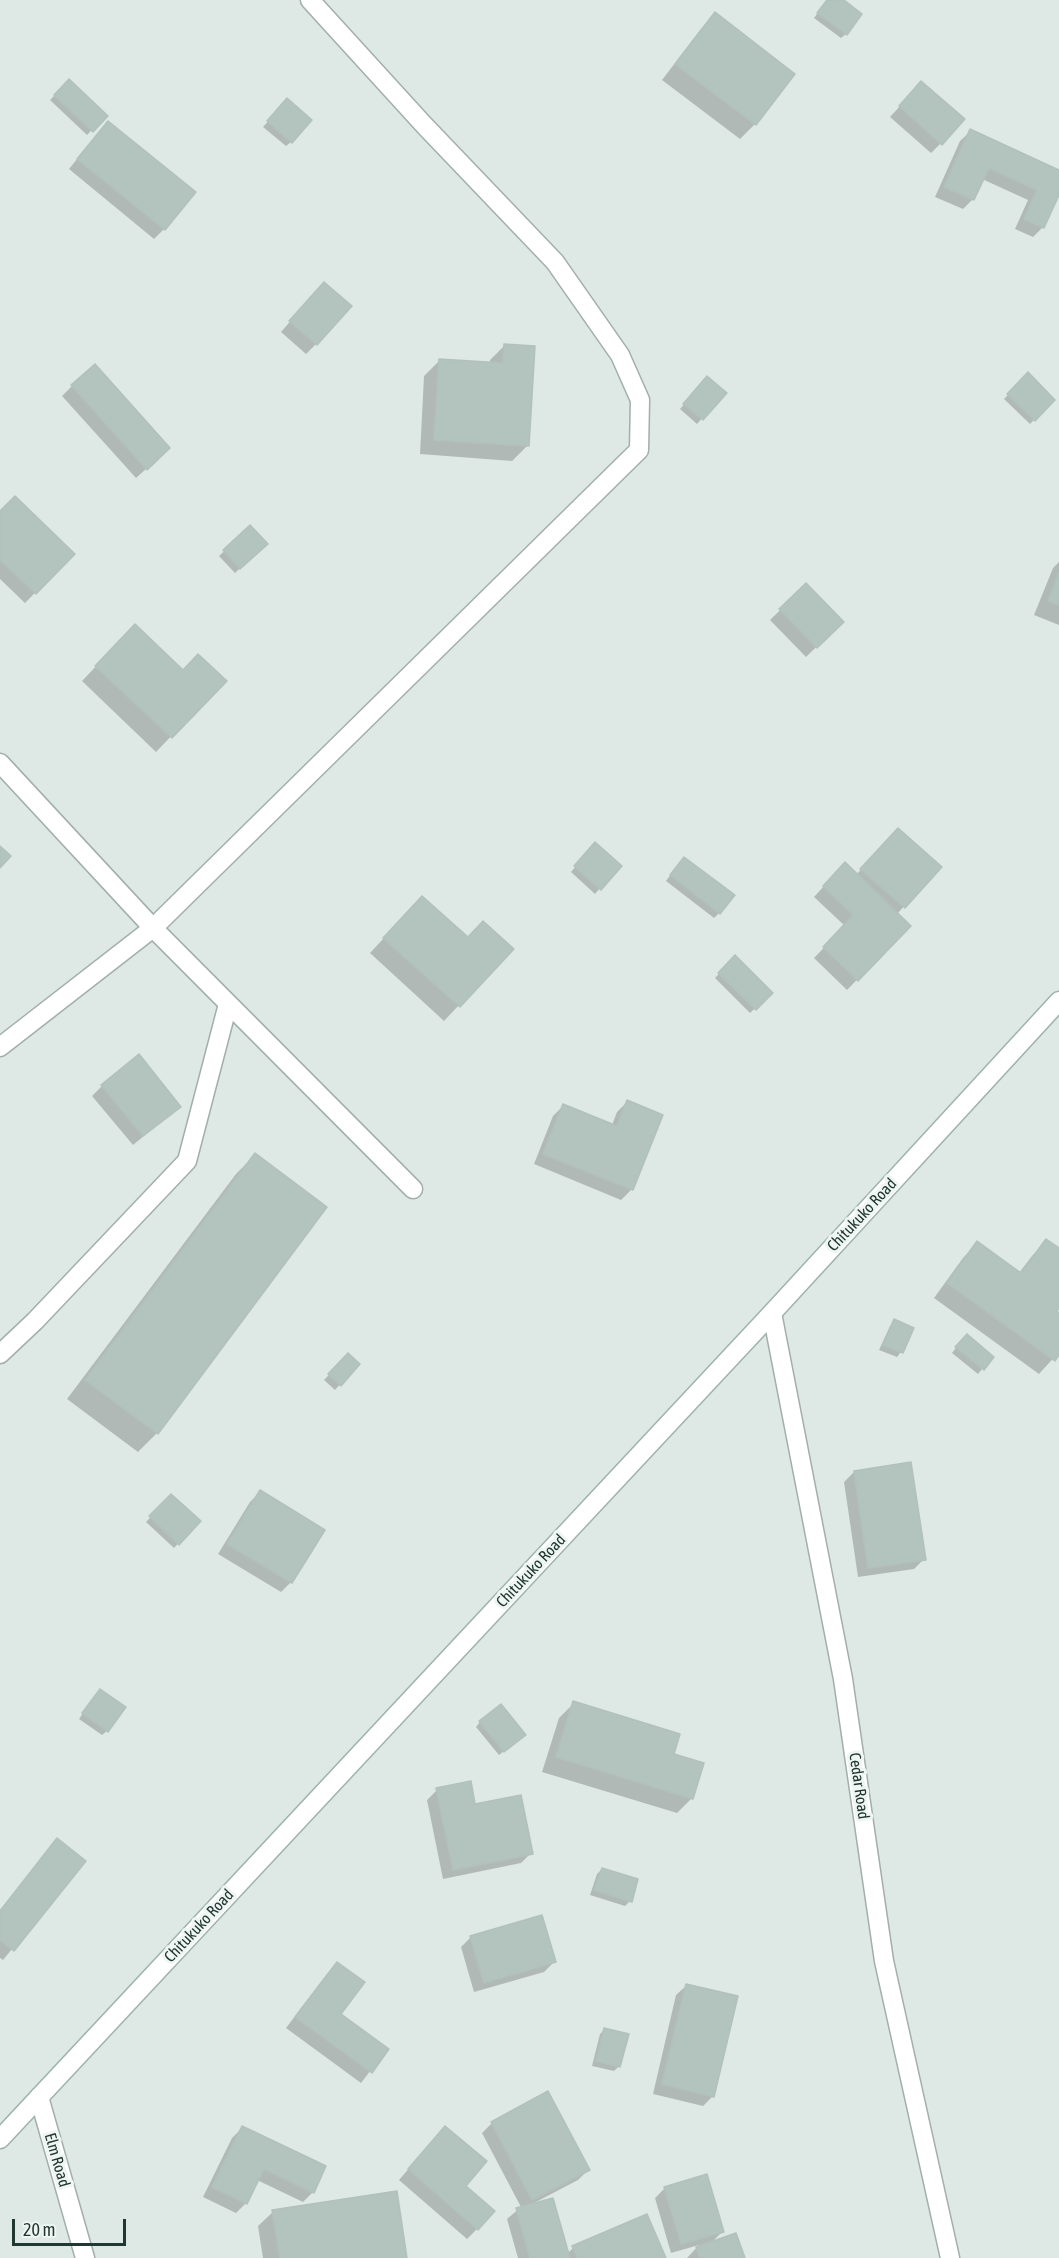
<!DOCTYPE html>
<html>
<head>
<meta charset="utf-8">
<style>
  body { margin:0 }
  #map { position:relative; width:1059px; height:2258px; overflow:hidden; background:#dee8e4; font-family:"Asap Condensed",sans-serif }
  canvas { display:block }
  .scale { position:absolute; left:12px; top:2219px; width:114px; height:27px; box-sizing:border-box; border:3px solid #213732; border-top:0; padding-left:8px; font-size:18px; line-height:21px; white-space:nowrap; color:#213732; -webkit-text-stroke:4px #eef5f2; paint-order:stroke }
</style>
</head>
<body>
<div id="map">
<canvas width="1059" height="2258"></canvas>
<div class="scale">20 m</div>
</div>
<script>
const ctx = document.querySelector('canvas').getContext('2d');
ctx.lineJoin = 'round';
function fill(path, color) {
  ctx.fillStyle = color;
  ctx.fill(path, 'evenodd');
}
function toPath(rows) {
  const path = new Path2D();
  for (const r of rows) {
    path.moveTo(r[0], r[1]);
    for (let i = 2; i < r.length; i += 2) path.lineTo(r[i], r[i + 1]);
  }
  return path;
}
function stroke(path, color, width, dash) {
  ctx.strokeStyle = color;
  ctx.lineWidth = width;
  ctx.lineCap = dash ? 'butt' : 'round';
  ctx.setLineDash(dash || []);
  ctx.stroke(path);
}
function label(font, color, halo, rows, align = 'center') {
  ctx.font = font + ' "Asap Condensed",sans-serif';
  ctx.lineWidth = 6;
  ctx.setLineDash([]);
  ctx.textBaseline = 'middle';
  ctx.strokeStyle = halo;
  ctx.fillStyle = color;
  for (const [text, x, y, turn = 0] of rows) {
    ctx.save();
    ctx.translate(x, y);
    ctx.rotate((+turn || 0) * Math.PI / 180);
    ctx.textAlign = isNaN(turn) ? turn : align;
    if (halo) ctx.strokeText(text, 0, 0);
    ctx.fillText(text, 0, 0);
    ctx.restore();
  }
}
fill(toPath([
  [827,0,841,0,846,34,841,38,814,18],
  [716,14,793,74,755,124,740,139,662,80,701,29],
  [69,81,105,116,87,135,50,100],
  [921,83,941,143,931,153,890,117],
  [283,105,291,142,286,146,263,127],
  [971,131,1059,171,1059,191,1043,227,1033,237,1015,229,1028,200,982,179,973,199,963,209,935,197,960,141],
  [98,133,164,229,154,239,69,169],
  [314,294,316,344,306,354,281,332],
  [505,345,527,446,512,461,420,454,424,376,439,361,490,364,490,360],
  [1028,375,1053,400,1030,424,1004,399],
  [703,383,724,393,697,424,680,409],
  [72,386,158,458,136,478,62,396],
  [0,513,73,554,25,603,0,579],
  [250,527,266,543,235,573,219,556],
  [1059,562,1059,625,1034,615,1053,568],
  [806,585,842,622,806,657,770,620],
  [120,641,183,671,224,681,156,752,82,681],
  [888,840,940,867,897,914,909,926,847,990,814,958,845,926,814,897,835,874,856,875],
  [590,849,619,866,595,894,571,872],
  [679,863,719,913,714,918,666,881],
  [407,913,467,939,512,949,444,1021,370,953],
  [735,957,771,993,750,1013,715,978],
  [102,1086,179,1107,133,1145,92,1096],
  [627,1102,662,1116,631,1190,621,1200,534,1164,553,1116,564,1105,612,1125,617,1112],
  [255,1155,157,1433,138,1452,67,1399,236,1174],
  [1046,1241,1059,1250,1059,1309,1058,1308,1055,1312,1059,1315,1059,1352,1039,1374,934,1298,963,1258,977,1243,1019,1273,1032,1256],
  [895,1321,912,1329,901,1352,897,1357,879,1350,890,1326],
  [962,1340,992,1357,978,1374,952,1353],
  [348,1355,358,1364,335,1390,324,1380],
  [854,1472,924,1559,914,1569,858,1577,844,1482],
  [260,1492,291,1582,281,1592,218,1554,250,1502],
  [171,1496,199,1521,174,1548,146,1522],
  [95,1695,107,1731,102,1735,79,1719],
  [574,1703,672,1755,692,1798,677,1813,542,1772,559,1718],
  [480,1722,519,1739,499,1755,476,1727],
  [437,1790,474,1806,531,1853,521,1863,443,1879,427,1800],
  [57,1840,84,1861,3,1960,0,1958,0,1910],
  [602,1869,630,1901,625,1906,590,1895,597,1874],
  [471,1937,554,1962,544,1972,474,1992,461,1947],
  [337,1964,339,2014,387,2049,361,2083,286,2028,327,1974],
  [687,1985,713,2096,703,2106,653,2094,676,1995],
  [605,2029,619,2066,614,2071,592,2066,600,2034],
  [492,2123,588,2170,578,2180,532,2204,567,2254,573,2248,646,2216,664,2258,518,2258,507,2219,521,2207,482,2133],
  [242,2128,313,2192,303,2202,257,2180,246,2203,236,2213,203,2197,232,2138],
  [435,2138,464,2187,477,2229,467,2239,399,2180],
  [665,2188,723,2231,711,2243,743,2258,687,2258,699,2245,671,2253,655,2198],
  [273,2212,406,2258,263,2258,258,2226]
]), '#0003');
const building = toPath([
  [827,0,844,0,862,14,847,35,817,13,827,0],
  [715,12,795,74,756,125,675,64,715,12],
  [69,79,108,116,93,132,54,95,69,79],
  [921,81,965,119,942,145,899,106,921,81],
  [287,98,312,120,292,143,267,121,287,98],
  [108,121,196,192,165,230,77,159,108,121],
  [970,129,1059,170,1059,195,1044,228,1024,219,1037,190,989,168,974,200,944,187,970,129],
  [324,282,352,306,317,345,289,321,324,282],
  [504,344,535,346,529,446,434,440,439,359,503,363,504,344],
  [95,364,170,448,147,470,71,385,95,364],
  [1028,372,1055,400,1035,421,1007,394,1028,372],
  [707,376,727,393,703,420,683,404,707,376],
  [15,496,75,554,36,594,0,560,0,511,15,496],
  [250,525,268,544,240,569,223,550,250,525],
  [1059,573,1059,605,1048,601,1059,573],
  [806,583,844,622,817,648,779,609,806,583],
  [135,624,183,670,198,654,227,681,172,738,95,666,135,624],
  [898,828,942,867,905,908,860,869,898,828],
  [595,842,622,866,601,890,574,866,595,842],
  [0,846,11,856,0,868,0,846],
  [684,857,735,895,720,914,670,875,684,857],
  [845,862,911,926,858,981,823,947,853,915,823,886,845,862],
  [422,896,468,937,483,921,514,949,460,1007,383,938,422,896],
  [735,955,773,993,756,1010,718,973,735,955],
  [139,1054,181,1107,143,1136,101,1085,139,1054],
  [627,1100,663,1115,633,1190,543,1154,563,1104,617,1126,627,1100],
  [255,1153,327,1207,158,1434,85,1380,255,1153],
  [1046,1239,1059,1248,1059,1308,1057,1311,1059,1313,1059,1355,1055,1361,947,1283,977,1241,1021,1273,1046,1239],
  [894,1319,914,1328,903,1353,883,1345,894,1319],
  [967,1334,994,1357,984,1370,955,1347,967,1334],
  [348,1353,360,1364,341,1386,328,1374,348,1353],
  [911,1462,926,1560,868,1568,854,1471,911,1462],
  [260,1490,325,1530,292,1583,227,1544,260,1490],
  [171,1494,201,1521,179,1545,149,1516,171,1494],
  [100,1689,126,1707,108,1732,82,1713,100,1689],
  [573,1701,680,1734,674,1754,704,1763,693,1799,556,1757,573,1701],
  [501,1704,526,1735,504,1752,479,1721,501,1704],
  [471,1781,475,1804,521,1795,533,1854,453,1870,436,1788,471,1781],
  [57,1838,86,1861,14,1951,0,1940,0,1911,57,1838],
  [602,1868,638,1879,632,1902,594,1890,602,1868],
  [542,1915,556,1962,484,1983,470,1936,542,1915],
  [337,1962,365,1982,341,2014,389,2049,372,2073,295,2017,337,1962],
  [686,1984,738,1996,714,2097,662,2084,686,1984],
  [604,2028,629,2034,620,2067,596,2061,604,2028],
  [548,2091,590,2170,532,2200,491,2122,548,2091],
  [242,2126,326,2166,314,2193,264,2169,247,2204,212,2187,242,2126],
  [445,2126,487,2161,466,2186,495,2211,478,2230,408,2169,445,2126],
  [707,2174,724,2232,681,2244,664,2187,707,2174],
  [397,2191,407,2258,280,2258,272,2210,397,2191],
  [553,2198,570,2258,530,2258,516,2208,553,2198],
  [647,2214,666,2258,577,2258,572,2246,647,2214],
  [736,2233,745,2258,700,2258,696,2247,736,2233]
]);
fill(building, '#b3c3bd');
stroke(building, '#b1c1bc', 1.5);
const lane = toPath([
  [0,763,153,928,413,1189],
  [0,1047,153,928,639,450,640,400,620,355,555,262,424,125,310,0],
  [0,1354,35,1321,187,1161,228,1004]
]);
const street = toPath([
  [772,1313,843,1679,884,1961,950,2258],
  [39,2097,85,2258]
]);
const secondary = toPath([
  [0,2139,772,1313,1059,1001]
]);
stroke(lane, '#a2afab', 21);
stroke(street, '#a2afab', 21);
stroke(secondary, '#9eb3ad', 21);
stroke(lane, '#fff', 18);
stroke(street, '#fff', 18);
stroke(secondary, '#fff', 18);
label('16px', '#213732', '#eef5f2', [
  ["Chitukuko Road",862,1215,-47],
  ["Chitukuko Road",531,1571,-47],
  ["Cedar Road",859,1786,82],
  ["Chitukuko Road",199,1926,-47],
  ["Elm Road",57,2160,74]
]);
</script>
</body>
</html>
